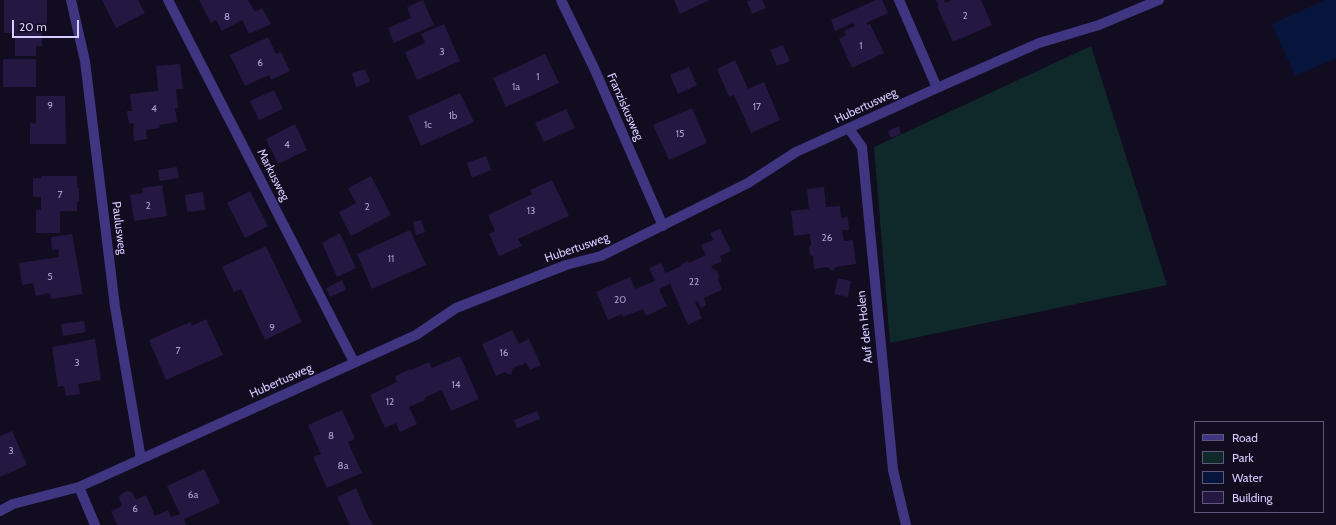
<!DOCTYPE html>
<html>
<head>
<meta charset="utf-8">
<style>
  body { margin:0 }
  #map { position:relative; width:1336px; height:525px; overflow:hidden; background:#120c20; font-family:Cabin,sans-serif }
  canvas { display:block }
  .legend { position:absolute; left:1194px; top:421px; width:130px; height:92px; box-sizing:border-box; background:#120c20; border:1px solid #605879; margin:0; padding:5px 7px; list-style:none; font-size:12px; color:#d6cbff }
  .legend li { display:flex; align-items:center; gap:8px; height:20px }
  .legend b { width:20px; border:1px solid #605879 }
  .scale { position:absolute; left:12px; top:20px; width:67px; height:18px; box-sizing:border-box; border:2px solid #d6cbff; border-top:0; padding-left:5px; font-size:12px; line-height:14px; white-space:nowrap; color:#d6cbff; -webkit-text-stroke:3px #120c20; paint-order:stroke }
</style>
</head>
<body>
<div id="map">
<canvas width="1336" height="525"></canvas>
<ul class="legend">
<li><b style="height:5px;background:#403581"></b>Road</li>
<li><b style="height:11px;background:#0f282a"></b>Park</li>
<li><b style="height:11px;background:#07153d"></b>Water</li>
<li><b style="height:11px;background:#241741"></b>Building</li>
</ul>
<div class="scale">20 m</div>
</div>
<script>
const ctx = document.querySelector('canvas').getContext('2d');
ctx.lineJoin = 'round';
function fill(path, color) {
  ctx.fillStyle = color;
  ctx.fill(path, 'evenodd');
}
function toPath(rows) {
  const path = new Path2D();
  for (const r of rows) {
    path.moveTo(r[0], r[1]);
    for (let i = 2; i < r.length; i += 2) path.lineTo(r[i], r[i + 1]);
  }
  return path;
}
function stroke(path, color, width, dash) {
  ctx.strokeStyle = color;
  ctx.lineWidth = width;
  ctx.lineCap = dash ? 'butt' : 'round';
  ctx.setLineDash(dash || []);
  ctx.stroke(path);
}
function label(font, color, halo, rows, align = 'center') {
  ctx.font = font + ' Cabin,sans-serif';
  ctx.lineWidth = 3;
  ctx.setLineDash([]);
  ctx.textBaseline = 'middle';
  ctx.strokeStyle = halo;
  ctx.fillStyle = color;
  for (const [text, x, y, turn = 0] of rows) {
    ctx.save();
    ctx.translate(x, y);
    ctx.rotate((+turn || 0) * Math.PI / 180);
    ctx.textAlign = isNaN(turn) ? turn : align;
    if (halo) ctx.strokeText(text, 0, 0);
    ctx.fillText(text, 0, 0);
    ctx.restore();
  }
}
fill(toPath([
  [1091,46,1167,285,890,343,874,147]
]), '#0f282a');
fill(toPath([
  [1325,0,1336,0,1336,58,1295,76,1272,24]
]), '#07153d');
fill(toPath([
  [4,0,47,0,47,32,42,33,42,46,36,46,36,56,15,56,15,33,4,33],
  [102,0,138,0,145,13,116,28],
  [199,0,248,0,255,12,262,8,271,24,249,34,242,20,222,31,216,20,211,23],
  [423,0,434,25,394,43,388,28,411,18,407,7],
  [674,0,710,0,680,14],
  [751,0,762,0,766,8,752,14,747,1],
  [876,0,882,0,888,13,866,23,868,25,870,24,884,53,852,68,839,39,846,35,844,31,855,26,853,23,835,31,831,20],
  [936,0,944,0,945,3,952,0,981,0,992,25,953,42,937,6,939,6],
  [444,24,460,61,417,80,405,52,425,43,421,34],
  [268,37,276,54,281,52,290,71,271,80,269,75,245,86,230,55],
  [783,45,790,61,777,66,770,50],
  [545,54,559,83,506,107,493,78],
  [3,59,36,59,36,87,3,87],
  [735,60,748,89,764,82,780,120,751,133,734,95,729,97,717,69],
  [180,64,183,89,176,89,178,108,175,108,177,122,159,125,160,128,146,130,147,139,134,141,133,128,134,128,134,123,129,124,127,111,132,111,130,94,158,91,156,66],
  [689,67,697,85,678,94,670,75],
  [365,69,370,82,356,87,352,73],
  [274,90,283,109,259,120,250,101],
  [460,93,474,122,421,146,408,116],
  [36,96,65,96,66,144,30,144,30,123,36,124],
  [692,108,707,143,669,160,653,125],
  [566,109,575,128,544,142,535,123],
  [295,124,307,150,278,164,266,139],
  [899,126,901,134,891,138,888,131],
  [486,156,491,170,472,178,467,163],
  [177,167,179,178,160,181,158,170],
  [41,176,77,176,77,188,79,188,79,201,77,202,77,211,60,211,60,233,36,233,36,210,41,210,41,197,33,197,33,178,42,178],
  [371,176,391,215,351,236,339,212,356,203,348,188],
  [552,180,569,216,518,239,522,246,499,256,489,234,495,231,488,215,532,194,530,190],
  [162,185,167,216,134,221,130,195,143,193,142,188],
  [824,187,826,207,840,206,841,218,848,217,849,230,842,230,844,241,853,240,856,264,836,267,832,271,828,267,814,269,813,256,810,255,809,247,811,245,810,234,794,236,791,211,809,209,807,189],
  [250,191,268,226,245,238,227,203],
  [203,192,205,210,187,212,185,195],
  [421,220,425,232,416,235,413,222],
  [720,229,731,251,720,256,722,261,711,266,713,269,717,271,719,276,718,280,722,290,704,298,706,305,701,308,698,301,695,302,702,318,688,325,670,284,659,289,667,306,646,316,643,309,623,317,622,314,608,320,596,292,630,277,635,289,655,281,649,268,661,263,666,273,681,266,680,265,688,261,689,263,706,255,701,245,713,240,710,233],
  [410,230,426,265,372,289,357,254],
  [340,233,356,268,337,277,322,243],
  [72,234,83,294,51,299,50,293,36,296,33,283,22,285,19,263,59,257,58,249,52,250,51,237],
  [266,246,302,322,265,340,241,289,234,292,222,267],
  [838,278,851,281,848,297,834,294],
  [342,280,346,290,330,297,326,288],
  [206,319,223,355,166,380,149,340,190,322,192,326],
  [84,321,86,332,63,336,61,324],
  [512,330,519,344,529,339,541,365,530,370,526,363,513,368,511,375,504,372,496,376,482,344],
  [95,339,101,380,78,384,80,394,66,396,64,386,58,387,52,347],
  [460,356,479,399,451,411,442,390,424,398,425,400,409,407,417,424,400,432,396,423,385,428,370,395,397,382,395,376,411,369,411,370,429,362,432,368],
  [342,410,355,439,348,442,362,473,327,488,313,457,321,454,308,425],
  [537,411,540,419,517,428,514,420],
  [12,431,27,465,0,477,0,436],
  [204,469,220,503,184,519,186,525,117,525,111,511,122,506,119,498,121,494,127,491,132,492,136,500,146,495,155,516,168,510,171,517,180,514,167,486],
  [356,488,367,514,373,525,350,525,337,497]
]), '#241741');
stroke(toPath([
  [79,487,95,525]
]), '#403581', 10);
stroke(toPath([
  [71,0,85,61,115,307,141,459],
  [168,0,354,362],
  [561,0,594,68,663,226],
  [899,0,937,88],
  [849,129,862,147,893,470,906,525],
  [0,511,13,504,79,487,416,335,456,308,566,265,601,256,748,183,796,152,937,88,1039,43,1099,25,1159,0]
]), '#403581', 10);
label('10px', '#aa9ed0', null, [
  ["2",965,16],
  ["8",227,17],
  ["1",861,46],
  ["3",442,52],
  ["6",260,63],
  ["1",538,77],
  ["1a",516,87],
  ["9",50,106],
  ["17",757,107],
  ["4",154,109],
  ["1b",453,116],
  ["1c",428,125],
  ["15",680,134],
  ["4",287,145],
  ["7",60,195],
  ["2",148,206],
  ["2",367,207],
  ["13",531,211],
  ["26",827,238],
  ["11",391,259],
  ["5",50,277],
  ["22",694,282],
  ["20",620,300],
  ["9",272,328],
  ["7",178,351],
  ["16",504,353],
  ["3",77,363],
  ["14",456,385],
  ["12",390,402],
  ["8",331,436],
  ["3",11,451],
  ["8a",343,466],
  ["6a",193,495],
  ["6",135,509]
]);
label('12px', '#d6cbff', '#120c20', [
  ["Hubertusweg",866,106,-25],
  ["Franziskusweg",625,107,66],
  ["Markusweg",273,175,63],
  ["Paulusweg",119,228,83],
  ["Hubertusweg",577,248,-19],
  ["Auf den Holen",865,327,-96],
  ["Hubertusweg",281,381,-24]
]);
</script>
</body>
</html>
